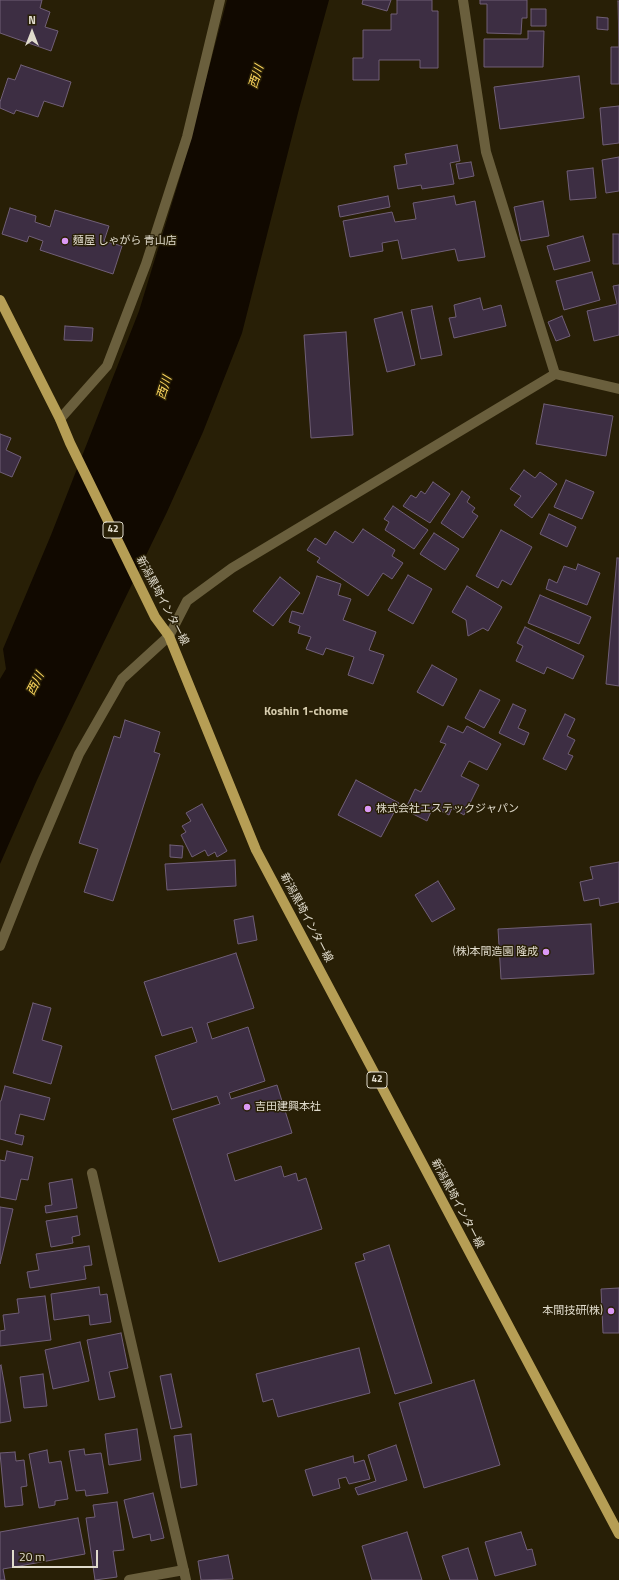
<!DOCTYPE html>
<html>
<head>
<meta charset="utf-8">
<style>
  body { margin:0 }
  #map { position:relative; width:619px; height:1580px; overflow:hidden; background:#281f06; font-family:"Titillium Web",sans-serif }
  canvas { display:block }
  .north { position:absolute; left:12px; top:12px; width:40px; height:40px; -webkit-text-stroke:3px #281f06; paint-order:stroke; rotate:0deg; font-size:11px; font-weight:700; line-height:16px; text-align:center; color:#e0dbcc }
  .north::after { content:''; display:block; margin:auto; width:14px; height:18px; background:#e0dbcc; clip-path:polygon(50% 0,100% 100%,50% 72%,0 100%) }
  .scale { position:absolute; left:12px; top:1550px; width:86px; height:18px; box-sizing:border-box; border:2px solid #e0dbcc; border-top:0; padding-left:5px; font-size:12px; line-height:14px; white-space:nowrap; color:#e0dbcc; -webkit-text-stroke:3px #281f06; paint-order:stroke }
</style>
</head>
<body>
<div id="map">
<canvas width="619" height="1580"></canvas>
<div class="north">N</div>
<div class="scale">20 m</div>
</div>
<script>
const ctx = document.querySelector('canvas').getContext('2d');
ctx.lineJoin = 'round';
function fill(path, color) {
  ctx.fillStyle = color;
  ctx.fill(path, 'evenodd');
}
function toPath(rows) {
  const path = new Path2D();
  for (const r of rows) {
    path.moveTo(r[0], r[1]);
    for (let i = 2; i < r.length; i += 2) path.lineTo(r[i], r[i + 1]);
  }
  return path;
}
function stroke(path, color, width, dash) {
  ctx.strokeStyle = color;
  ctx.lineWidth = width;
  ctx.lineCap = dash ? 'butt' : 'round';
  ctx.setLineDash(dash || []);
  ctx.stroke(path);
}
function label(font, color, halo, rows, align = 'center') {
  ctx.font = font + ' "Titillium Web","Noto Sans JP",sans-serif';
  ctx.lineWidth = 3;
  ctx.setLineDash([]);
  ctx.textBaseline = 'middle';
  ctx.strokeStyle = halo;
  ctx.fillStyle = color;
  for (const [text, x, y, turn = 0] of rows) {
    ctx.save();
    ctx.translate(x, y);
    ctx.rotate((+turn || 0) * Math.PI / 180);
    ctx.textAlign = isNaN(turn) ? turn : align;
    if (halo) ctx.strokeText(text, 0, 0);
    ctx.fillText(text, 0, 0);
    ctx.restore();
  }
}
fill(toPath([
  [227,0,329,0,299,109,242,333,203,432,167,512,37,780,0,864,0,679,6,669,3,649,51,535,139,311,181,174]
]), '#110900');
const building = toPath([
  [0,0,42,0,40,8,50,12,45,27,58,31,51,51,0,33,0,0],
  [363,0,391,0,387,11,362,4,363,0],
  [397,0,432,0,432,11,438,11,438,68,420,68,420,60,379,60,379,80,353,80,353,58,363,58,363,30,391,30,391,14,397,14,397,0],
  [480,0,527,0,527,18,522,18,521,34,487,33,487,4,480,4,480,0],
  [618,1,619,1,619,84,611,84,611,47,619,47,618,1],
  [531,9,546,9,546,26,531,26,531,9],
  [597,17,608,18,608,30,597,29,597,17],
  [528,31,544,31,543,67,484,67,484,39,528,39,528,31],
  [21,65,71,82,63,107,44,101,38,117,16,110,14,114,0,108,0,102,8,78,15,80,21,65],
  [579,76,584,118,500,129,494,87,579,76],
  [619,106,619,143,603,145,600,108,619,106],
  [457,145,460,161,450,163,454,184,422,189,421,185,398,189,394,166,407,164,405,154,457,145],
  [619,157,619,191,606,193,602,160,619,157],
  [471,162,474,176,459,179,456,164,471,162],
  [593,168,596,198,570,200,567,171,593,168],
  [388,196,390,207,340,217,338,206,388,196],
  [454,196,456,205,475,201,485,257,458,261,455,249,402,259,398,240,382,243,383,251,350,257,343,221,392,212,395,222,416,219,413,203,454,196],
  [543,201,549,236,521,241,514,207,543,201],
  [10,208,36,216,35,222,50,227,55,210,109,226,104,241,122,246,113,274,40,250,43,241,29,236,27,242,2,234,10,208],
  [613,234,619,234,619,264,613,264,613,234],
  [583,236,590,261,554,270,547,246,583,236],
  [592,272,600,300,564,310,556,281,592,272],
  [619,285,619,335,594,341,587,311,617,304,613,286,619,285],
  [480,298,483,310,501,305,506,326,454,338,449,318,456,317,454,305,480,298],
  [432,306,442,355,421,359,411,310,432,306],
  [402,312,415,365,387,372,374,319,402,312],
  [562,316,570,336,556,341,548,322,562,316],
  [65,326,93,328,92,341,64,340,65,326],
  [346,332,353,435,311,438,304,335,346,332],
  [544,404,613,416,606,456,536,444,544,404],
  [0,434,11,438,6,450,21,457,12,477,0,472,0,434],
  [524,470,535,478,540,472,557,484,532,518,514,505,521,496,510,489,524,470],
  [566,480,594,492,582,519,554,507,566,480],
  [433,482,450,494,430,523,403,506,411,495,416,498,421,491,425,494,433,482],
  [462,491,470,497,467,502,475,508,472,512,478,516,463,538,441,523,462,491],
  [393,506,428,530,414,549,385,530,389,522,384,519,393,506],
  [549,514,576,527,567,547,540,534,549,514],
  [363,529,395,550,392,556,403,563,392,579,383,573,368,596,317,562,320,558,307,550,315,538,326,545,335,531,353,543,363,529],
  [501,530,532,547,511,585,502,580,498,588,476,576,501,530],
  [434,533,459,549,445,570,420,554,434,533],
  [617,558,619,558,619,686,606,684,617,558],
  [578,564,600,573,587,605,546,589,549,579,557,583,564,566,576,570,578,564],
  [408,575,432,589,413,624,388,610,408,575],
  [317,576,341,584,338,595,351,599,343,620,376,632,369,650,384,655,373,684,348,675,354,657,326,648,323,655,306,649,311,637,298,633,300,626,289,622,292,611,303,614,317,576],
  [280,577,300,593,273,626,253,611,280,577],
  [467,586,502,607,488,631,483,628,468,636,466,620,452,612,467,586],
  [540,595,591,617,579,644,528,623,540,595],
  [525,627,584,656,573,679,547,667,544,674,516,661,523,646,517,643,525,627],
  [432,665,457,679,443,706,417,692,432,665],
  [480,690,500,700,484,728,465,718,480,690],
  [513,704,526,710,518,728,529,733,524,745,499,733,513,704],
  [565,714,575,719,567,736,575,740,568,754,573,756,566,770,543,759,565,714],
  [125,720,160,732,154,752,160,754,113,901,84,892,98,849,79,843,114,736,120,738,125,720],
  [448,726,463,733,467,726,501,744,487,770,469,761,461,776,479,785,464,815,452,808,449,815,433,807,427,821,405,810,415,789,421,792,446,744,440,742,448,726],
  [356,780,399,803,381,837,338,815,356,780],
  [202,804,227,851,217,857,215,852,208,856,205,850,192,857,181,835,186,832,182,826,191,821,186,813,202,804],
  [170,845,183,846,182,858,170,857,170,845],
  [235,860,236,886,167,890,165,864,235,860],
  [619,862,619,902,600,906,599,898,584,901,580,882,593,879,590,867,619,862],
  [438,881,455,909,432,922,415,895,438,881],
  [253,916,257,940,238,944,234,920,253,916],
  [591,924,594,974,501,979,498,929,591,924],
  [236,953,254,1008,207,1023,212,1039,248,1027,265,1081,229,1093,231,1099,277,1085,292,1133,227,1154,235,1181,281,1166,284,1177,296,1173,298,1181,306,1178,322,1229,219,1262,173,1119,220,1104,217,1096,172,1110,155,1056,197,1042,192,1027,162,1036,144,982,236,953],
  [33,1003,51,1008,42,1040,62,1046,51,1084,13,1073,33,1003],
  [5,1086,50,1098,44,1120,20,1114,15,1134,24,1136,22,1145,0,1139,0,1101,1,1101,5,1086],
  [7,1151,33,1157,28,1180,21,1179,16,1200,0,1197,0,1160,5,1161,7,1151],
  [72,1179,77,1208,46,1213,45,1206,52,1205,49,1183,72,1179],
  [0,1207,13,1209,0,1264,0,1207],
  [77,1216,80,1235,72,1237,73,1243,51,1247,46,1221,77,1216],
  [389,1245,432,1383,395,1394,355,1263,365,1260,363,1254,389,1245],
  [89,1246,92,1265,84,1266,86,1279,30,1288,27,1272,39,1270,36,1254,89,1246],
  [99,1287,100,1295,107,1294,111,1322,90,1325,89,1315,54,1320,51,1294,99,1287],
  [619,1288,619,1333,603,1333,601,1289,619,1288],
  [45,1296,51,1340,0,1346,0,1331,5,1330,3,1315,19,1313,17,1299,45,1296],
  [121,1333,128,1368,109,1372,115,1397,99,1400,87,1340,121,1333],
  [80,1342,89,1381,53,1389,45,1350,80,1342],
  [359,1348,370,1393,278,1417,273,1399,263,1402,256,1374,359,1348],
  [1,1365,11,1421,0,1423,0,1366,1,1365],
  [43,1374,47,1406,24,1408,20,1377,43,1374],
  [171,1374,182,1427,171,1429,160,1376,171,1374],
  [474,1380,500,1465,424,1488,399,1403,474,1380],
  [137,1429,141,1460,109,1465,105,1434,137,1429],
  [191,1434,197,1485,181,1488,174,1436,191,1434],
  [396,1445,407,1480,358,1495,355,1488,376,1481,368,1455,396,1445],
  [84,1449,85,1455,101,1453,108,1493,86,1496,85,1490,76,1491,69,1451,84,1449],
  [47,1450,49,1463,61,1461,68,1499,55,1501,55,1505,39,1508,29,1454,47,1450],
  [15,1452,16,1461,24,1460,27,1486,21,1487,23,1505,5,1507,0,1453,15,1452],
  [353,1456,354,1463,364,1460,370,1479,349,1484,346,1477,338,1479,340,1488,313,1496,305,1470,353,1456],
  [153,1493,164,1538,151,1541,150,1534,133,1538,124,1500,153,1493],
  [117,1502,124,1550,113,1551,117,1577,95,1580,86,1518,95,1517,93,1505,117,1502],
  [78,1518,85,1554,3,1569,5,1580,0,1580,0,1532,78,1518],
  [407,1532,422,1580,372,1580,362,1546,407,1532],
  [521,1532,527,1550,532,1549,536,1565,495,1576,485,1542,521,1532],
  [468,1548,478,1580,450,1580,442,1556,468,1548],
  [228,1555,233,1579,201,1580,198,1561,228,1555]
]);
fill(building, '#3d2e43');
stroke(building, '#705f77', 1);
stroke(toPath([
  [463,0,486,152,555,374],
  [60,419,107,366,146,264,187,137,220,0],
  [0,946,35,858,79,754,122,679,169,636,187,601,232,568,555,374,619,389],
  [92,1173,186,1580],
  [129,1580,184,1570]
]), '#6a5f3d', 10);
stroke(toPath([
  [0,300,60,419,70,443,155,617,169,636,256,850,619,1534]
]), '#b69e55', 10);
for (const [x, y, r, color] of [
  [65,241,4,"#db99f5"],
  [368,809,4,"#db99f5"],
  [546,952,4,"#db99f5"],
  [247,1107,4,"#db99f5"],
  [611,1311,4,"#db99f5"]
]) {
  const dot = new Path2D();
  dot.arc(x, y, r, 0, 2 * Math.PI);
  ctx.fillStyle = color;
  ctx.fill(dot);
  stroke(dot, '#281f06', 1.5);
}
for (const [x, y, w] of [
  [113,530,20],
  [377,1080,20]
]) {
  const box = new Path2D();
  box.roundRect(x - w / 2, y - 8, w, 16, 3);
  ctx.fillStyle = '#281f06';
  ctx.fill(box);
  stroke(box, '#e0dbcc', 1);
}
label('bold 10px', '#e0dbcc', null, [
  ["42",113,530],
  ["42",377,1080]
]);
label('11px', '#e0dbcc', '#281f06', [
  ["麵屋 しゃがら 青山店",73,241],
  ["株式会社エステックジャパン",376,809],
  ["(株)本間造園 隆成",538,952,"right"],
  ["吉田建興本社",255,1107],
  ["本間技研(株)",603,1311,"right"]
], 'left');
label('11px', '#e0dbcc', '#281f06', [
  ["新潟黒埼インター線",162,601,62],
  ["新潟黒埼インター線",306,918,62],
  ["新潟黒埼インター線",457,1204,62]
]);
label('italic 12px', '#fdd75e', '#281f06', [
  ["西川",257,77,-73],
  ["西川",165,388,-73],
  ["西川",36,684,-63]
]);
label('bold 12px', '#d7cdae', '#281f06', [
  ["Koshin 1-chome",306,712]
]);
</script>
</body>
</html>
